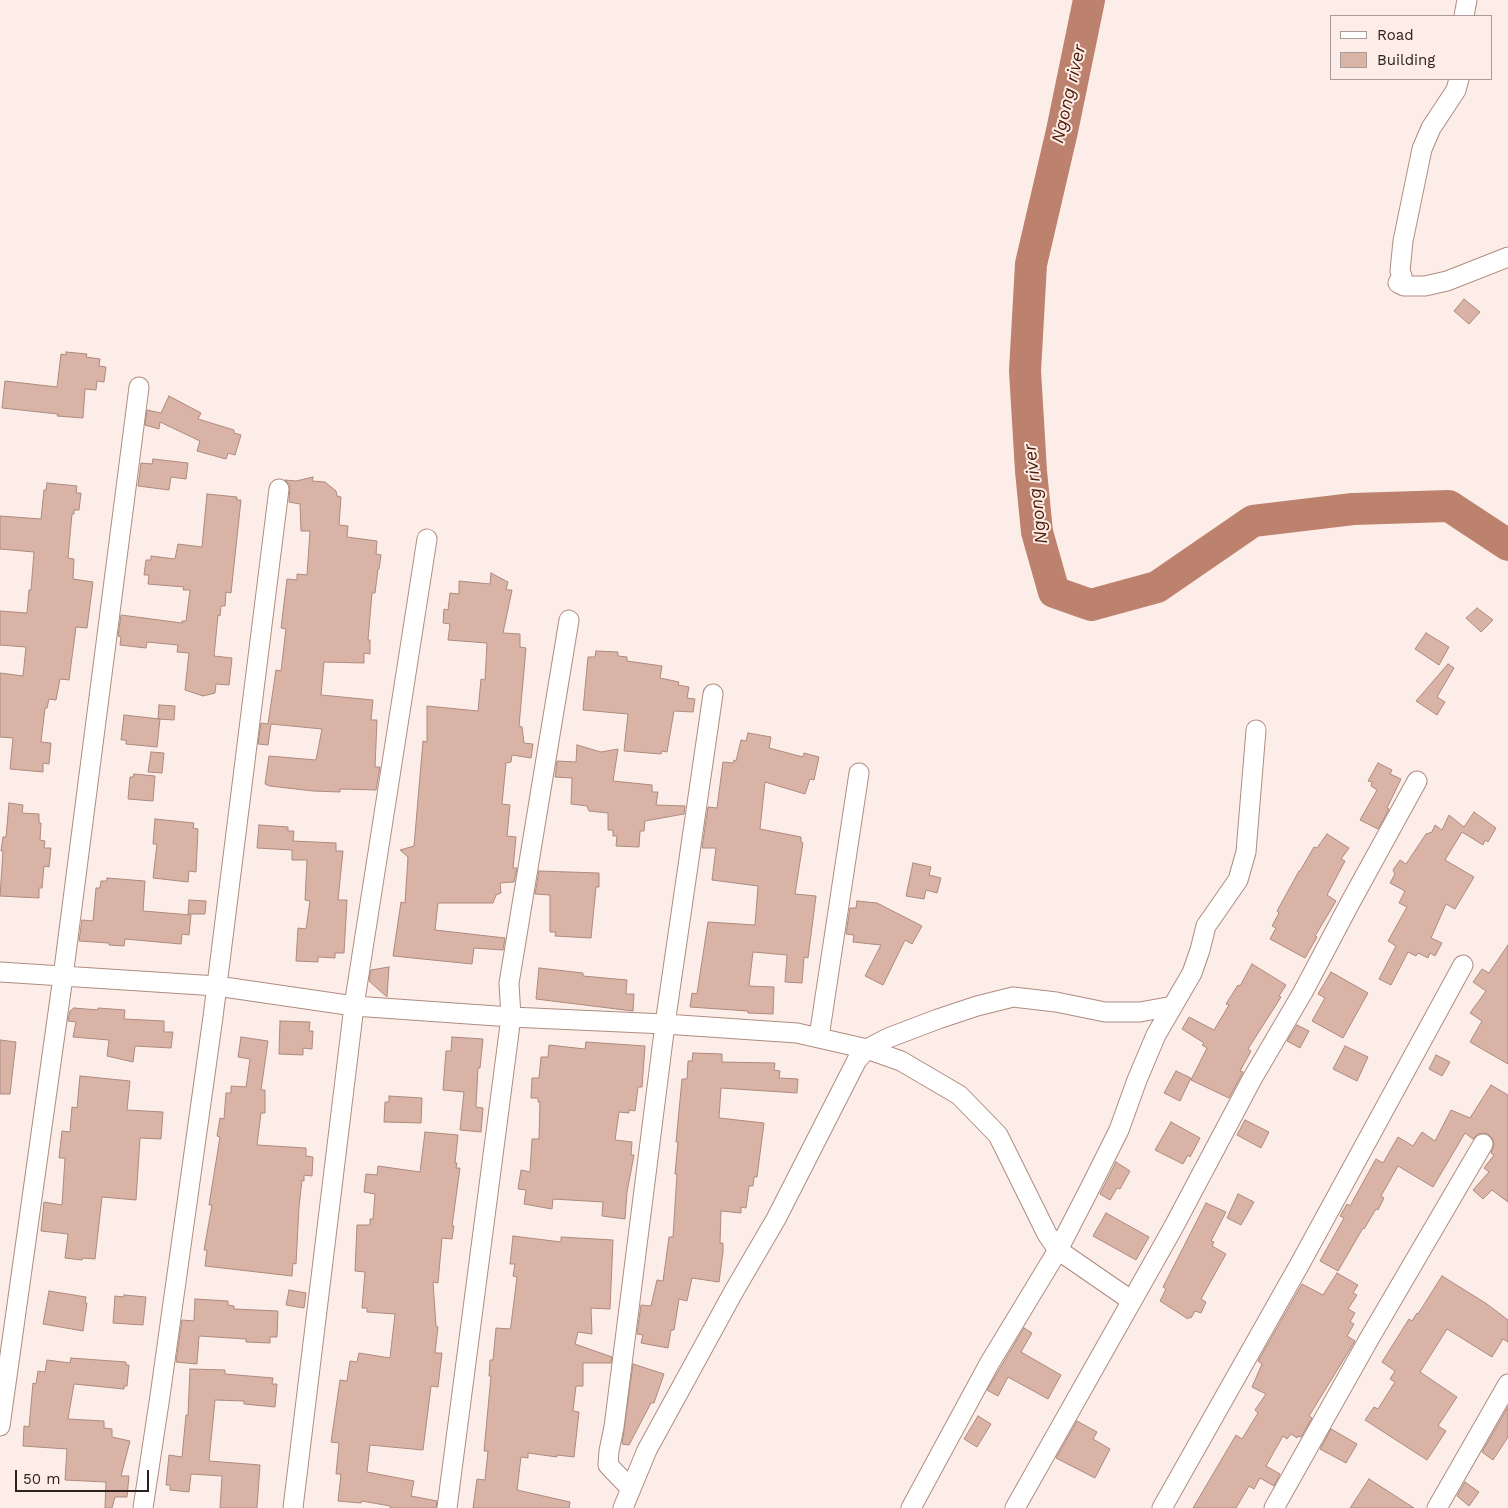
<!DOCTYPE html>
<html>
<head>
<meta charset="utf-8">
<style>
  body { margin:0 }
  #map { position:relative; width:1508px; height:1508px; overflow:hidden; background:#fdede8; font-family:"Work Sans",sans-serif }
  canvas { display:block }
  .legend { position:absolute; left:1330px; top:15px; width:162px; height:65px; box-sizing:border-box; background:#fdede8; border:1px solid #aa9b96; margin:0; padding:6px 9px; list-style:none; font-size:15px; color:#2e201b }
  .legend li { display:flex; align-items:center; gap:10px; height:25px }
  .legend b { width:25px; border:1px solid #aa9b96 }
  .scale { position:absolute; left:15px; top:1470px; width:134px; height:22px; box-sizing:border-box; border:2px solid #2e201b; border-top:0; padding-left:6px; font-size:15px; line-height:18px; white-space:nowrap; color:#2e201b; -webkit-text-stroke:4px #fdede8; paint-order:stroke }
</style>
</head>
<body>
<div id="map">
<canvas width="1508" height="1508"></canvas>
<ul class="legend">
<li><b style="height:6px;background:#fff"></b>Road</li>
<li><b style="height:14px;background:#d8b3a6"></b>Building</li>
</ul>
<div class="scale">50 m</div>
</div>
<script>
const ctx = document.querySelector('canvas').getContext('2d');
ctx.lineJoin = 'round';
function toPath(rows) {
  const path = new Path2D();
  for (const r of rows) {
    path.moveTo(r[0], r[1]);
    for (let i = 2; i < r.length; i += 2) path.lineTo(r[i], r[i + 1]);
  }
  return path;
}
function stroke(path, color, width, dash) {
  ctx.strokeStyle = color;
  ctx.lineWidth = width;
  ctx.lineCap = dash ? 'butt' : 'round';
  ctx.setLineDash(dash || []);
  ctx.stroke(path);
}
function fill(path, color) {
  ctx.fillStyle = color;
  ctx.fill(path, 'evenodd');
}
function label(font, color, halo, rows, align = 'center') {
  ctx.font = font + ' "Work Sans",sans-serif';
  ctx.lineWidth = 4;
  ctx.setLineDash([]);
  ctx.textBaseline = 'middle';
  ctx.strokeStyle = halo;
  ctx.fillStyle = color;
  for (const [text, x, y, turn = 0] of rows) {
    ctx.save();
    ctx.translate(x, y);
    ctx.rotate((+turn || 0) * Math.PI / 180);
    ctx.textAlign = isNaN(turn) ? turn : align;
    if (halo) ctx.strokeText(text, 0, 0);
    ctx.fillText(text, 0, 0);
    ctx.restore();
  }
}
stroke(toPath([
  [1089,0,1062,131,1031,264,1025,371,1031,471,1037,532,1054,592,1091,605,1157,587,1253,521,1353,509,1449,506,1508,545]
]), '#bc826e', 32);
const building = toPath([
  [1464,299,1480,312,1469,324,1454,311,1464,299],
  [66,352,87,354,86,357,100,359,99,366,106,367,104,382,97,381,96,390,85,389,83,418,57,416,58,414,2,408,5,381,57,387,61,354,66,355,66,352],
  [169,396,201,413,198,419,234,430,234,433,241,435,235,455,228,453,226,459,197,451,200,441,160,422,159,429,145,425,147,410,161,413,169,396],
  [153,459,188,463,186,479,171,477,169,490,138,486,141,463,152,464,153,459],
  [313,477,312,481,325,482,336,491,337,496,341,497,339,525,348,526,347,537,377,541,376,554,381,555,379,569,378,569,375,593,372,593,368,640,370,640,370,654,364,653,364,663,324,662,321,695,373,700,371,720,377,720,375,767,380,767,376,790,340,789,340,792,313,791,270,786,265,784,269,756,316,760,322,729,271,724,268,745,258,744,261,723,268,724,276,670,281,671,286,629,281,628,287,579,297,580,297,574,307,575,310,531,301,531,300,504,289,502,290,485,285,480,296,481,313,477],
  [47,483,77,486,76,493,81,493,79,510,74,510,74,514,72,514,68,558,74,559,73,579,93,582,87,628,76,627,69,680,60,679,56,700,49,699,47,708,45,708,41,742,51,743,49,764,43,763,43,772,10,769,13,738,0,737,0,673,23,676,26,647,0,645,0,611,27,613,29,590,31,590,34,552,0,549,0,516,41,519,44,490,46,490,47,483],
  [207,494,237,497,237,500,241,500,231,593,226,592,225,606,221,606,220,616,218,615,214,656,232,658,229,685,216,684,215,693,203,696,185,690,189,653,177,652,178,645,147,642,146,648,120,645,121,637,118,636,121,615,182,623,182,621,186,621,190,590,183,590,184,587,148,584,149,575,144,575,146,560,151,560,151,556,175,559,178,544,202,547,207,494],
  [491,573,508,582,506,590,512,590,503,633,520,634,520,647,526,648,519,726,522,727,524,743,533,744,531,758,512,755,511,762,506,763,502,804,510,805,507,836,516,837,513,868,517,868,514,882,500,883,501,893,496,895,493,903,438,903,435,930,505,938,503,950,474,948,472,964,393,956,401,902,405,903,408,857,400,850,414,846,423,741,427,742,427,706,478,711,481,679,485,680,487,643,448,640,450,624,443,623,444,609,448,610,450,593,459,594,459,581,490,584,491,573],
  [1477,608,1493,620,1481,632,1466,618,1477,608],
  [1426,633,1449,647,1439,665,1415,649,1426,633],
  [596,651,618,652,618,656,627,657,627,661,662,666,660,678,679,682,678,685,689,687,687,698,695,699,693,712,674,711,667,752,662,751,661,754,624,751,628,714,583,710,588,657,595,657,596,651],
  [1448,664,1454,668,1437,697,1445,702,1437,715,1416,701,1448,664],
  [159,705,175,706,174,720,158,719,159,705],
  [124,715,160,719,157,747,126,744,126,740,121,740,124,715],
  [748,733,771,737,769,748,803,757,804,753,819,757,814,780,810,779,805,794,765,782,760,829,801,837,801,842,803,843,795,894,816,896,808,958,804,957,802,983,785,982,787,955,753,952,749,986,774,987,773,1014,748,1013,748,1011,690,1007,692,993,697,994,708,922,755,925,758,886,712,880,716,848,702,848,708,807,717,808,723,762,733,763,734,760,736,761,741,740,746,741,748,733],
  [577,745,601,752,618,749,613,781,652,785,652,792,658,792,656,805,685,806,684,814,645,821,644,831,640,831,639,847,616,846,617,836,613,836,613,830,608,830,608,813,589,811,587,806,571,804,572,778,555,777,557,761,576,762,577,745],
  [151,752,164,753,162,773,148,772,151,752],
  [1378,763,1392,770,1390,774,1401,779,1387,808,1389,809,1378,829,1360,820,1377,790,1371,786,1372,782,1368,781,1378,763],
  [134,774,155,776,153,801,128,799,130,777,133,777,134,774],
  [9,803,23,805,22,813,39,814,39,823,41,823,40,840,45,841,44,848,51,848,49,867,44,866,42,888,39,888,39,898,0,896,3,851,1,851,3,837,6,837,9,803],
  [1474,812,1496,828,1488,842,1485,840,1483,845,1462,832,1445,860,1474,877,1455,909,1446,904,1431,938,1442,943,1435,956,1430,953,1428,958,1418,953,1416,956,1408,952,1391,985,1379,979,1396,946,1388,941,1407,907,1399,903,1405,891,1390,883,1395,874,1393,870,1400,860,1406,864,1426,834,1432,832,1435,825,1442,830,1449,815,1464,827,1474,812],
  [155,819,194,823,193,828,198,829,196,872,189,871,188,882,153,878,157,844,153,844,155,819],
  [259,825,288,827,288,831,294,831,293,841,336,843,336,851,343,851,338,900,347,900,344,953,335,953,335,958,318,957,318,962,296,961,298,928,306,929,310,901,305,900,307,860,292,860,292,850,257,848,259,825],
  [1327,834,1349,848,1341,859,1345,861,1327,895,1336,901,1315,936,1317,937,1305,958,1270,939,1276,928,1272,926,1279,913,1277,911,1299,871,1300,871,1314,847,1317,848,1327,834],
  [913,863,931,867,929,875,941,878,937,893,926,890,924,899,906,896,913,863],
  [539,871,599,873,599,887,596,887,591,938,555,936,556,932,550,932,550,895,535,894,539,871],
  [107,878,145,881,143,911,191,915,189,935,182,934,181,944,125,939,124,946,109,945,109,943,79,941,82,920,93,921,96,888,100,888,101,881,107,881,107,878],
  [189,900,206,901,205,914,188,914,189,900],
  [857,901,877,903,922,926,912,944,905,940,883,985,865,976,881,945,853,942,854,935,846,934,850,908,856,908,857,901],
  [1508,945,1508,1064,1470,1042,1482,1021,1470,1013,1486,991,1473,982,1482,969,1489,973,1508,945],
  [1252,964,1286,985,1279,996,1281,997,1248,1049,1251,1051,1240,1071,1243,1072,1229,1098,1191,1080,1207,1048,1202,1045,1204,1043,1182,1029,1189,1017,1214,1030,1229,1005,1226,1004,1238,985,1240,986,1252,964],
  [389,967,387,997,369,981,371,970,389,967],
  [539,968,583,973,583,976,627,980,626,994,634,994,633,1011,536,999,539,968],
  [1331,972,1368,993,1343,1038,1312,1021,1325,998,1318,994,1331,972],
  [74,1008,98,1010,98,1008,125,1010,124,1019,164,1021,164,1032,173,1032,171,1048,135,1046,133,1062,107,1056,109,1040,73,1037,76,1022,68,1021,70,1011,74,1008],
  [280,1021,310,1022,309,1031,313,1031,312,1049,303,1048,303,1055,279,1054,280,1021],
  [1297,1025,1309,1031,1300,1048,1287,1041,1297,1025],
  [241,1037,268,1041,261,1090,265,1090,265,1113,261,1113,257,1145,306,1148,306,1156,313,1157,312,1176,304,1175,304,1181,302,1180,299,1207,296,1264,293,1263,292,1276,205,1266,207,1250,204,1250,212,1205,209,1205,220,1137,217,1136,220,1118,224,1119,226,1093,231,1093,231,1086,246,1087,250,1059,238,1057,241,1037],
  [452,1037,483,1039,480,1068,478,1068,476,1107,483,1108,481,1132,460,1130,464,1092,443,1090,446,1051,451,1051,452,1037],
  [0,1040,16,1042,10,1094,0,1094,0,1040],
  [586,1042,645,1046,642,1087,638,1087,635,1111,629,1110,629,1113,619,1112,615,1140,632,1142,631,1155,634,1155,627,1192,625,1219,602,1216,603,1202,553,1199,552,1209,524,1204,526,1190,518,1189,521,1170,530,1172,532,1139,539,1139,540,1102,538,1102,538,1098,531,1098,532,1078,539,1078,541,1057,548,1057,549,1045,585,1049,586,1042],
  [1345,1046,1368,1057,1357,1081,1333,1069,1345,1046],
  [693,1053,722,1054,722,1062,775,1063,774,1070,780,1071,779,1078,798,1079,797,1093,721,1088,719,1118,764,1123,757,1177,754,1177,753,1186,749,1186,746,1208,741,1207,741,1213,721,1211,720,1243,723,1243,723,1252,719,1282,692,1278,687,1301,679,1299,674,1330,671,1330,668,1348,641,1343,643,1335,637,1334,641,1305,651,1306,657,1280,663,1281,669,1237,673,1237,677,1174,675,1174,678,1142,676,1142,682,1079,687,1079,688,1061,692,1061,693,1053],
  [1436,1055,1450,1062,1442,1076,1429,1069,1436,1055],
  [1176,1071,1191,1078,1180,1101,1164,1093,1176,1071],
  [80,1076,130,1081,127,1110,163,1112,161,1139,140,1138,136,1200,102,1197,95,1259,83,1258,82,1260,65,1258,68,1234,41,1231,44,1202,62,1205,65,1158,59,1158,62,1131,70,1132,72,1107,77,1108,80,1076],
  [1491,1085,1508,1095,1508,1202,1492,1190,1483,1199,1473,1190,1489,1172,1484,1168,1494,1155,1491,1153,1494,1144,1492,1138,1488,1134,1484,1133,1478,1134,1473,1139,1465,1133,1433,1187,1398,1166,1381,1196,1384,1198,1378,1210,1376,1209,1364,1229,1363,1228,1338,1271,1320,1261,1344,1218,1340,1216,1347,1204,1350,1206,1376,1159,1383,1163,1398,1137,1413,1146,1422,1132,1435,1141,1451,1110,1470,1118,1491,1085],
  [389,1096,422,1098,421,1123,384,1122,385,1102,389,1102,389,1096],
  [1245,1120,1269,1132,1261,1148,1237,1135,1245,1120],
  [1171,1122,1200,1138,1190,1157,1188,1155,1183,1164,1155,1150,1171,1122],
  [425,1132,458,1135,455,1163,457,1163,456,1168,460,1168,452,1226,454,1226,452,1239,442,1238,438,1283,433,1282,436,1326,438,1327,435,1353,442,1353,438,1387,431,1386,423,1450,370,1445,367,1472,414,1481,411,1496,437,1501,436,1508,390,1508,390,1506,362,1501,361,1503,338,1501,341,1474,336,1474,339,1443,331,1442,340,1380,347,1381,350,1361,357,1362,359,1353,390,1358,395,1314,367,1312,367,1308,362,1308,365,1272,355,1271,357,1225,370,1225,370,1219,373,1219,375,1194,364,1192,366,1174,377,1175,378,1166,420,1172,425,1132],
  [1116,1162,1130,1171,1120,1189,1117,1188,1110,1200,1100,1194,1116,1162],
  [1238,1194,1254,1202,1241,1225,1227,1218,1238,1194],
  [1206,1203,1226,1212,1211,1241,1214,1242,1212,1246,1226,1254,1201,1299,1206,1302,1201,1313,1195,1311,1191,1318,1189,1317,1188,1319,1160,1301,1166,1289,1163,1287,1206,1203],
  [1106,1213,1149,1237,1136,1260,1093,1236,1106,1213],
  [513,1236,561,1242,561,1237,613,1240,610,1309,591,1308,592,1334,578,1332,575,1344,612,1357,611,1363,583,1363,583,1386,576,1386,573,1411,579,1412,574,1457,557,1455,557,1457,528,1453,528,1458,521,1457,517,1490,570,1502,569,1508,473,1508,477,1479,485,1480,488,1451,484,1451,491,1376,489,1376,490,1360,493,1360,496,1328,510,1329,511,1325,517,1277,513,1276,515,1264,510,1264,513,1236],
  [1337,1273,1358,1285,1353,1293,1357,1295,1348,1309,1355,1313,1350,1322,1354,1324,1347,1336,1355,1341,1309,1416,1312,1418,1301,1437,1298,1436,1297,1438,1291,1434,1287,1439,1283,1436,1266,1466,1280,1474,1274,1486,1260,1478,1254,1489,1249,1486,1236,1508,1193,1508,1236,1435,1242,1439,1258,1413,1255,1410,1266,1394,1252,1387,1262,1364,1258,1361,1302,1284,1323,1295,1337,1273],
  [1442,1276,1487,1304,1508,1320,1508,1342,1503,1339,1492,1357,1447,1329,1420,1372,1457,1397,1438,1426,1446,1431,1427,1460,1365,1420,1374,1407,1378,1409,1395,1382,1390,1379,1395,1371,1382,1362,1409,1319,1412,1321,1417,1313,1418,1314,1442,1276],
  [289,1290,306,1293,304,1308,286,1305,289,1290],
  [49,1291,86,1297,85,1303,87,1303,83,1331,43,1324,49,1291],
  [124,1295,146,1297,143,1325,113,1323,115,1296,124,1297,124,1295],
  [195,1299,228,1301,228,1305,234,1306,234,1309,278,1311,277,1337,270,1337,270,1343,246,1342,246,1339,199,1336,197,1364,176,1362,182,1320,194,1321,195,1299],
  [1024,1328,1032,1333,1021,1352,1061,1375,1048,1399,1008,1377,998,1396,987,1390,1024,1328],
  [71,1358,126,1362,126,1365,129,1365,127,1386,124,1386,124,1389,74,1384,68,1419,104,1421,104,1428,112,1429,112,1437,130,1441,121,1476,129,1476,127,1497,115,1497,112,1508,105,1508,106,1482,65,1480,67,1449,23,1446,24,1426,29,1427,33,1383,36,1384,38,1371,45,1372,47,1360,70,1363,71,1358],
  [633,1364,664,1374,654,1403,651,1403,629,1445,622,1444,633,1364],
  [190,1369,225,1370,225,1374,273,1378,272,1384,277,1384,275,1407,244,1404,244,1401,215,1400,209,1461,260,1465,257,1508,220,1508,222,1476,191,1474,189,1492,170,1490,170,1485,166,1485,169,1455,182,1457,186,1415,188,1415,190,1369],
  [1508,1407,1508,1437,1493,1460,1482,1452,1508,1407],
  [978,1416,991,1424,977,1447,964,1439,978,1416],
  [1077,1421,1097,1432,1093,1439,1110,1449,1095,1478,1056,1458,1077,1421],
  [1331,1429,1357,1444,1346,1463,1320,1449,1331,1429],
  [1369,1479,1414,1508,1350,1508,1369,1479],
  [1465,1482,1479,1492,1469,1506,1457,1496,1465,1482]
]);
fill(building, '#d8b3a6');
stroke(building, '#ae8a7e', 1);
const minor = toPath([
  [1464,16,1467,0],
  [1459,79,1456,90,1431,128,1422,149,1403,241,1400,271,1402,276,1398,283,1404,286,1425,286,1447,281,1508,257],
  [0,972,217,986,354,1006,511,1017,665,1024,797,1033,867,1049,901,1061,959,1095,998,1135,1047,1234,1058,1250,1132,1301],
  [819,1037,859,773],
  [0,1426,63,977,139,387],
  [631,1489,608,1465,609,1451,614,1427,665,1024,713,694],
  [143,1508,160,1396,213,1017,279,489],
  [293,1508,354,1006,427,539],
  [447,1508,511,1017,509,983,569,620],
  [623,1508,647,1450,734,1291,776,1219,857,1060,867,1049,888,1038,938,1019,977,1006,1013,997,1056,1002,1105,1012,1140,1012,1173,1006],
  [911,1508,989,1364,1058,1250,1090,1188,1119,1130,1137,1080,1156,1035,1192,973,1200,950,1206,926,1238,880,1246,852,1256,730],
  [1015,1508,1173,1228,1252,1079,1303,992,1350,903,1417,781],
  [1162,1508,1301,1262,1463,965],
  [1274,1508,1369,1339,1483,1144],
  [1437,1508,1508,1384]
]);
stroke(minor, '#af8c7f', 21);
stroke(minor, '#fff', 19);
label('italic 18px', '#511b06', '#fdede8', [
  ["Ngong river",1069,94,-77],
  ["Ngong river",1036,494,-97]
]);
</script>
</body>
</html>
